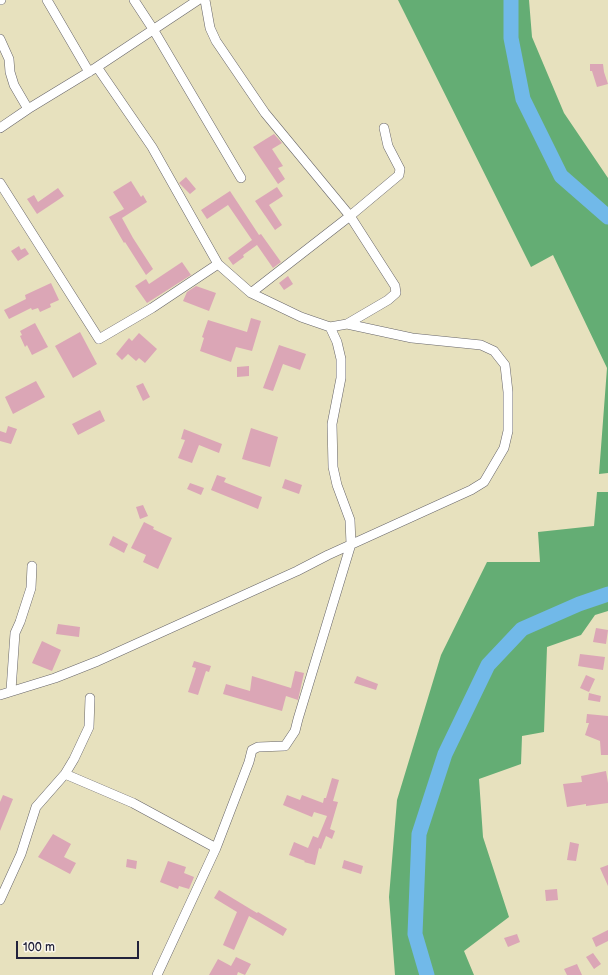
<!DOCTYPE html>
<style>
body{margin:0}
#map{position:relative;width:608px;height:975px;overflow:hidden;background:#e7e1be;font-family:"Balsamiq Sans",sans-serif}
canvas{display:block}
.scale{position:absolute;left:16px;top:941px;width:123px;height:18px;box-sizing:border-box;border:2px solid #22223b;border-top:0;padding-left:5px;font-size:12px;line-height:14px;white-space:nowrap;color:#22223b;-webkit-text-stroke:3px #fbf7ec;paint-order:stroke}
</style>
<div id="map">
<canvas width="608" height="975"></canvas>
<div class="scale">100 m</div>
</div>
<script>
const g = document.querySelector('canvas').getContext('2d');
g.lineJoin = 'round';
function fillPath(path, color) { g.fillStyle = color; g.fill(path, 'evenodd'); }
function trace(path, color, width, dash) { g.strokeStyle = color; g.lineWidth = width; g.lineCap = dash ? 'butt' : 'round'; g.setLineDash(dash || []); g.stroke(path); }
const forest = new Path2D(`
 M398,0H529L532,37L564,113L608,178V473L599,474L607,368L553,255L531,267Z
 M597,492H608V611L595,615L581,635L547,647L544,732L522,736L521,764L479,779L483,837L509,917L464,951L474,975H395L389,897L397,800L441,655L487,562H540L538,532L594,526Z`);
const river = new Path2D(`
 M511,0V38L523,99L561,176L608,217
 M427,975L415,934L419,834L445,754L488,665L522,629L579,604L608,594`);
const building = new Path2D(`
 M590,64H603L604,72L608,84L597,87L592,71H590Z
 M274,134L282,143L272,149L283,166L278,168L285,179L278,184L253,147Z
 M186,177L196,189L190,194L179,183Z
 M131,181L141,197L143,195L147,202L122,218L133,238L153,269L146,275L125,242L124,243L109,217L124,209L113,192Z
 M277,187L283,196L269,205L282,225L275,230L255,201Z
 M58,188L64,196L37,214L27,199L34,195L38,202Z
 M230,191L259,235L261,234L281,262L273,268L257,245L243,255L244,257L233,265L228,258L252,240L228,205L207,219L201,210Z
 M19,246L21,250L25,248L29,254L18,261L11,251Z
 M182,262L191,275L147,303L135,286L146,279L149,284Z
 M288,276L293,284L284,290L279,283Z
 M51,283L59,300L50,304L51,307L40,312L38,308L32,310L31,308L9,319L4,310L26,299L25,295Z
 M196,286L216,293L209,311L183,301L187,292Z
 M251,318L261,321L252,351L236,347L231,362L200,351L204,338L202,337L208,320L247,332Z
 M35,323L48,347L32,355L27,345L25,347L20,336L22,335L20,331Z
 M80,332L97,364L73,378L55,346Z
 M139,333L157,349L145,363L139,358L136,361L128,354L122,360L116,354L129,338L132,341Z
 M279,345L306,354L300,370L283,364L273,391L263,388Z
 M249,366V376L237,377V367Z
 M36,381L45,397L13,414L5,397Z
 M143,383L150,397L143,401L136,386Z
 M100,410L105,421L78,435L72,424Z
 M8,426L17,429L11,444L0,441V431L6,433Z
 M251,428L278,437L270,467L242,459Z
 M184,429L222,444L219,453L199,445L192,463L178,458L185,440L181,439Z
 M217,475L226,478L224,482L262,497L258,509L211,490Z
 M285,479L302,485L299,494L282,488Z
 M190,483L204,488L201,495L187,489Z
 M143,505L148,516L140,519L136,507Z
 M144,522L154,527L153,529L172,538L158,569L143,562L146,555L131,548Z
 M113,536L128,544L124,553L109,545Z
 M58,624L80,627L79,637L56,634Z
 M596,628L608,630L606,644L593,642Z
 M42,641L61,650L52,671L32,663Z
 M580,654L605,657L603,670L578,666Z
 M194,661L211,666L209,672L206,671L198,695L188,692L196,668L192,667Z
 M295,671L304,673L298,700L286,696L282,711L223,694L226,684L250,691L252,676L291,688Z
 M586,675L595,679L589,692L580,688Z
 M357,676L378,684L376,690L354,683Z
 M589,693L601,696L600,702L588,700Z
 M587,714L608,716V755H601L600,741L585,735L589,723H586Z
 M606,771L608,783V803L586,806V804L567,807L563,784L582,782L581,776Z
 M332,778L339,780L333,801L338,802L330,829L335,831L332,839L326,836L321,849L319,848L315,865L304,862L305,861L289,855L294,842L308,848L313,836L318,838L327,816L314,812L312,817L283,805L287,795L300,800L302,795L323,803L324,798H326Z
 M3,795L13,799L0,831V802Z
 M53,834L71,844L64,857L76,863L70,874L38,857Z
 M570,842L579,844L576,861L567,860Z
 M127,859L137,861L136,869L126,867Z
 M344,860L363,866L361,874L342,868Z
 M168,861L186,867L184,873L194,877L189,889L179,886L178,889L160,882Z
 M608,865V886L600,868Z
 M557,889L558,900L546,901L545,890Z
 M219,890L257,913L258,912L287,929L283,936L249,916L234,950L223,945L237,912L214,898Z
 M608,930V941L596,947L592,938Z
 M517,934L520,942L508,947L504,938Z
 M593,953L601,964L594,969L586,957Z
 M236,957L251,964L245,975L238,972L237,975H209L218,959L231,966Z
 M577,964L582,975H567L564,969Z`);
const street = new Path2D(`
 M0,0H1
 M47,0L89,72
 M134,0L153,29L241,178
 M205,0L210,28L216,41L265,113L350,216L395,286L396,293L388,300L347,324
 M0,39L9,59L10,72L14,85L28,109
 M97,67L198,0
 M0,128L28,109L97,67L152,147L218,264
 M0,183L99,339L152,308L218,264L251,293L301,317L330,327L337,342L341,359V378L332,424L333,467L337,485L350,520L351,544L298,719L295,731L285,746L258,747L252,750L249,762L216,848L157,975
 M251,293L350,216L399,175L400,169L388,146L384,128
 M11,690L15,633L20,622L31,588L32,566
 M0,695L55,678L98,661L297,571L328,555L471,490L484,482L504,448L508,431V392L505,365L494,351L481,345L412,338L347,324L330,327
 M65,774L133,803L216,848
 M0,900L21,854L36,807L65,774L74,759L89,727L90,698`);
fillPath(forest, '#64ad74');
trace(river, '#71b9e9', 15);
fillPath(building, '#dba6b6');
trace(street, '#676569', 10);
trace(street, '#fff', 9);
</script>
